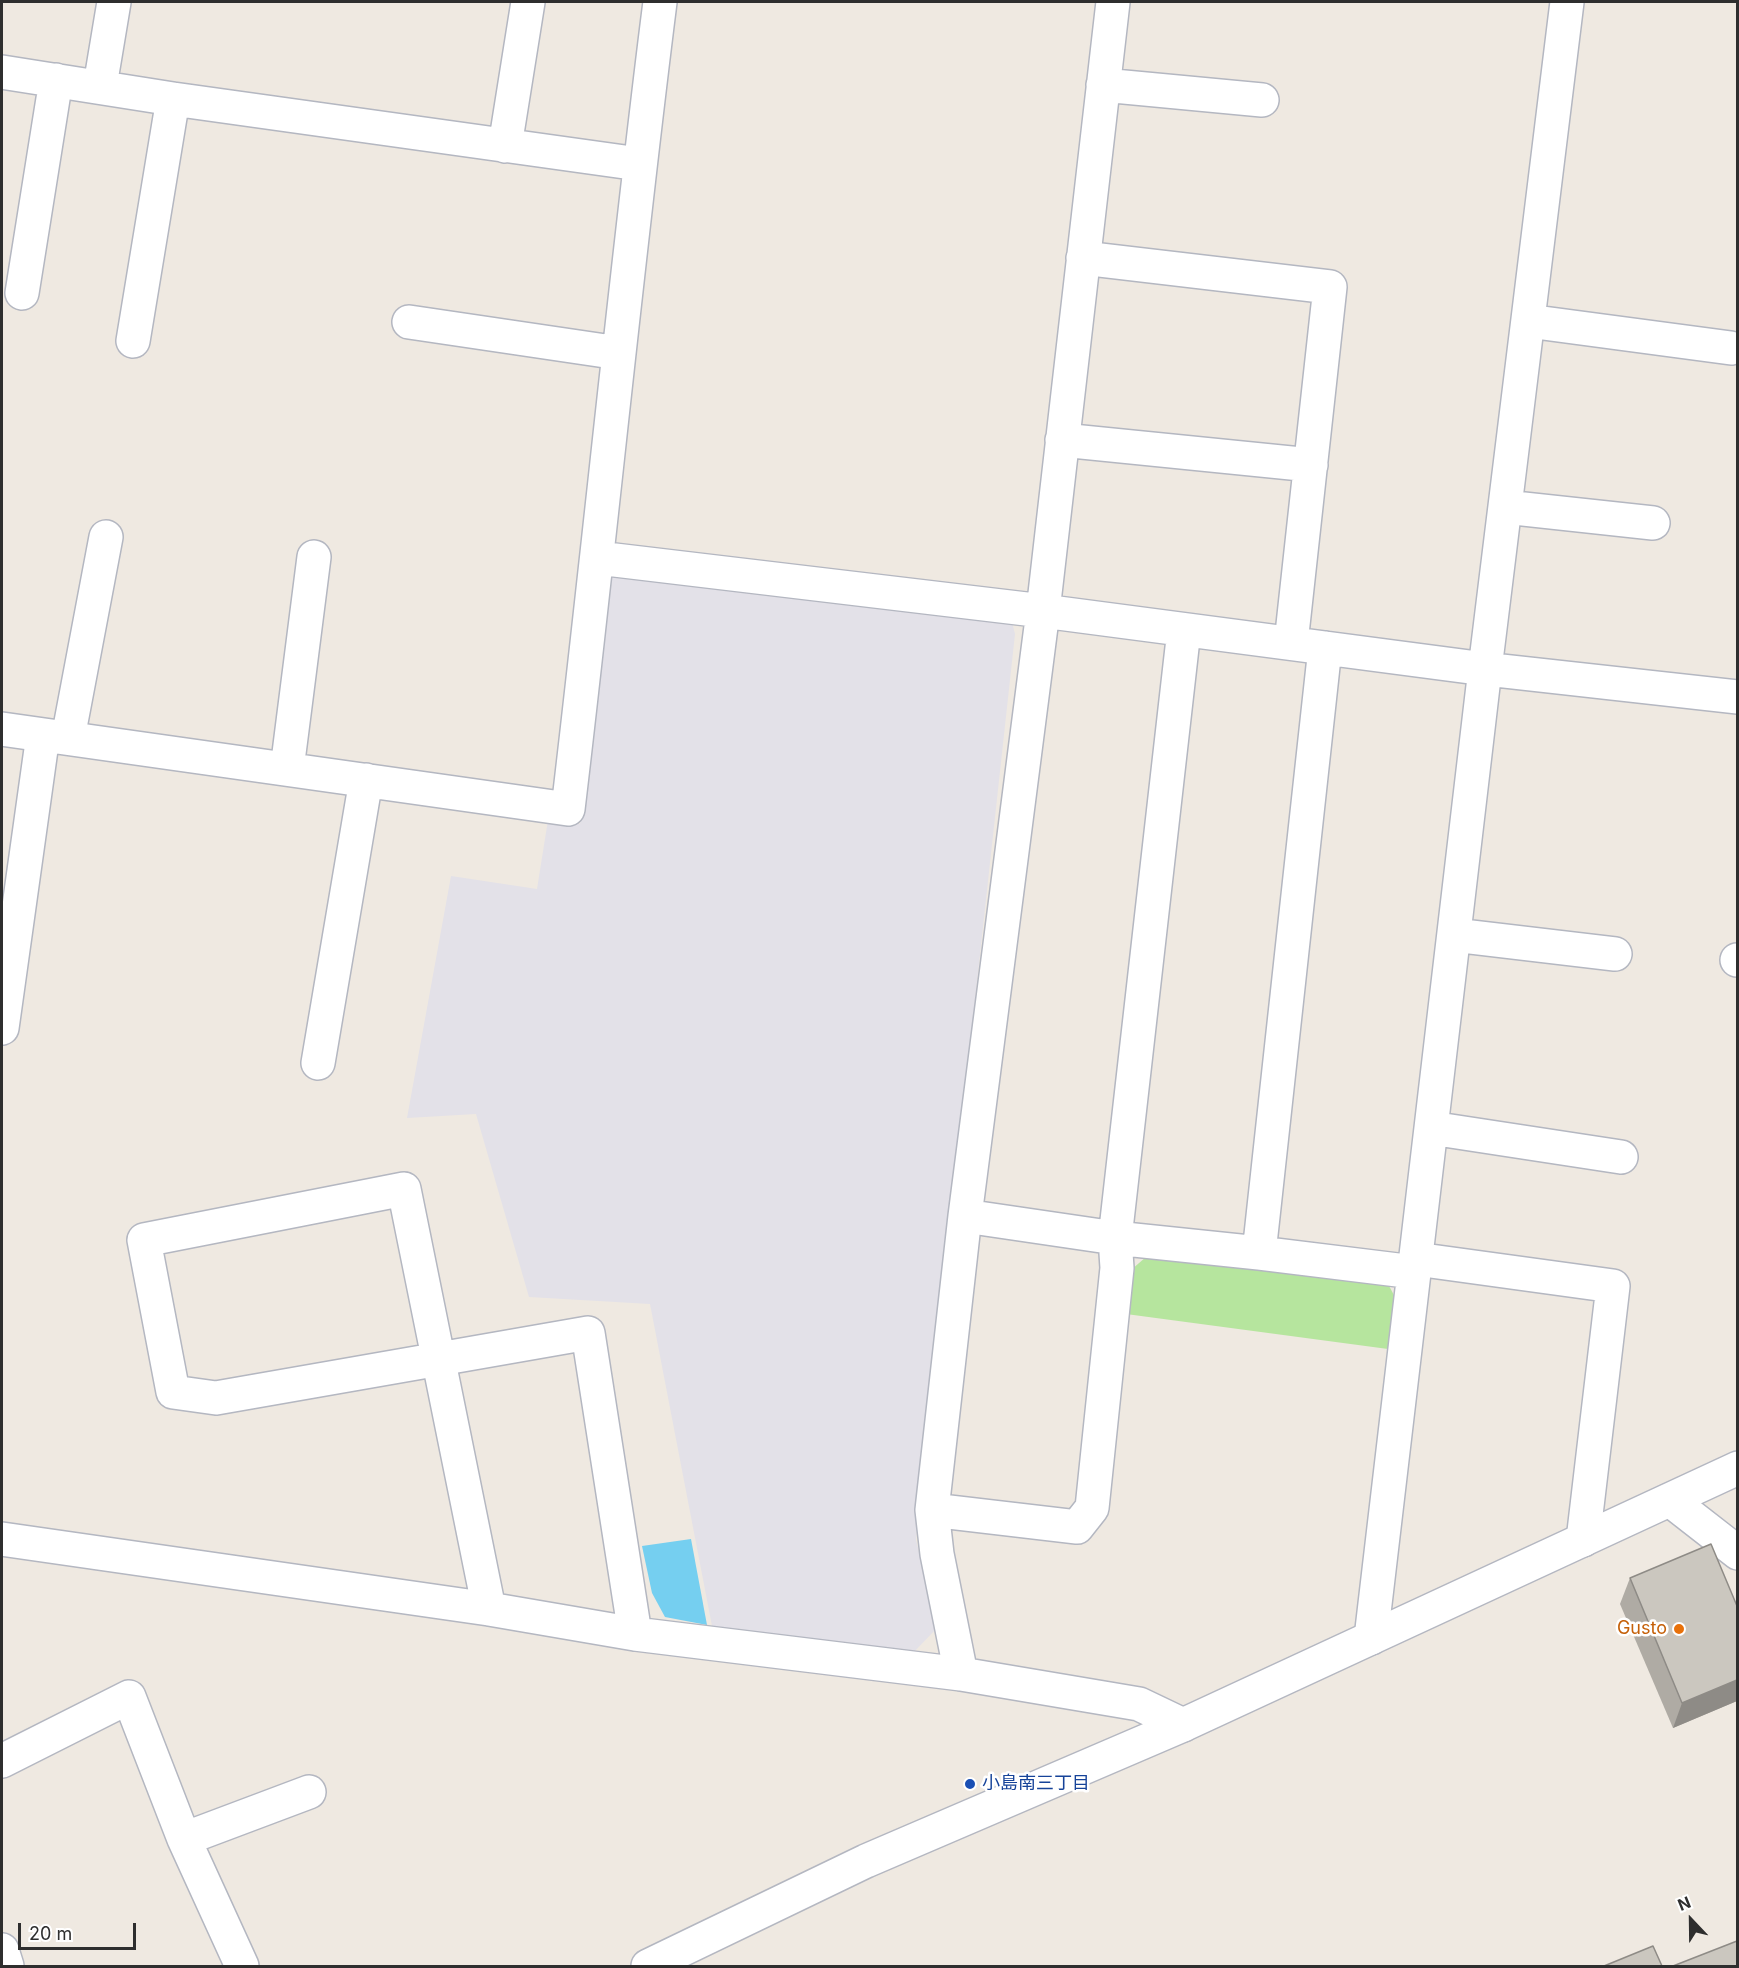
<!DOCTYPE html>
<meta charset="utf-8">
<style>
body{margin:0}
#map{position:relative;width:1739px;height:1968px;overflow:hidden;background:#efe9e1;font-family:Inter,sans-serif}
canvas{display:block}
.frame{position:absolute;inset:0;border:3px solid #2e2e2e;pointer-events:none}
.north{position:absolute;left:1661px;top:1890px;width:60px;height:60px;-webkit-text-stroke:4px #fff;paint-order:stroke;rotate:338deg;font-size:16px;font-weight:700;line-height:24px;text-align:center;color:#2e2e2e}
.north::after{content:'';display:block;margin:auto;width:21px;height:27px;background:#2e2e2e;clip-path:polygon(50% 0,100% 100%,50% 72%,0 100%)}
.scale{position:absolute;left:18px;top:1923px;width:118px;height:27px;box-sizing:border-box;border:3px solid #2e2e2e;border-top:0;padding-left:8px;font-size:18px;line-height:21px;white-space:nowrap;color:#2e2e2e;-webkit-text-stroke:4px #fff;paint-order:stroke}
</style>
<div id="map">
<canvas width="1739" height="1968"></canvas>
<div class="frame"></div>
<div class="north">N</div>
<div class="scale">20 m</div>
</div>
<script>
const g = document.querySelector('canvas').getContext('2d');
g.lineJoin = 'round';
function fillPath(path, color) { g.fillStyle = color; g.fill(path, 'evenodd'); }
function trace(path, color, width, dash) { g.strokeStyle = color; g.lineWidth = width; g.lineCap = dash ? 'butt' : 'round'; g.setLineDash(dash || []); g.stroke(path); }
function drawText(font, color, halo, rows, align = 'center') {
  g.font = font + ' Inter,"Noto Sans JP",sans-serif'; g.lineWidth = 5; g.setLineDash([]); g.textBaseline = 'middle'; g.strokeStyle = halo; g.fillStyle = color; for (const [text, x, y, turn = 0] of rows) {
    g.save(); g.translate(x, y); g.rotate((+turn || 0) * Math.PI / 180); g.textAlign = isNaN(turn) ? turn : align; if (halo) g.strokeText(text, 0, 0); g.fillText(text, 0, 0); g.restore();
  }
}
const industrial = new Path2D(`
 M609,573L1012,622L1015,634L916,1540L938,1627L911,1655L805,1641L712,1626L650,1304L529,1297L476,1114L407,1118L451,876L537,889L548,820L580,824Z`);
const green = new Path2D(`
 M1146,1257L1387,1282L1396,1299L1388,1349L1126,1314L1131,1270Z`);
const water = new Path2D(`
 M691,1539L707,1625L665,1617L652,1593L642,1546Z`);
const minor = new Path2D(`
 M2,72L173,99L639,164
 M1103,85L1262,100
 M100,86L114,2
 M505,146L528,2
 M1083,258L1330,287L1291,643
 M22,293L56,80
 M1528,321L1731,348
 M409,322L619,353
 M133,341L173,99
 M1062,440L1311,465
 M1505,507L1653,523
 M598,558L1043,611L1485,669L1738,697
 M2,729L568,809C600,540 626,270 660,2
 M68,738L106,537
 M287,769L314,557
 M1454,935L1615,954
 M1737,960H1738
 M2,1028L43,735
 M318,1063L366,780
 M1431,1128L1621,1157
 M965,1216L1115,1238L1259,1253L1414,1272
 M1259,1253L1325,648
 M1416,1259L1613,1286L1583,1540
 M1670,1500L1738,1553
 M932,1510L1077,1527L1092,1508L1117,1268L1115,1238L1184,630
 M2,1539L489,1609L635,1634L961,1674L1139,1704L1183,1725
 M489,1609L404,1189L144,1240L173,1392L216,1398L588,1333L635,1634
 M1371,1638L1485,669L1567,2
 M961,1674L937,1554L932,1510L965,1216L1043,611L1113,2
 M2,1761L129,1697L184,1839L309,1792
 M184,1839L242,1966
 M2,1950L7,1966`);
const tertiary = new Path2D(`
 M648,1966L866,1861L1183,1725L1738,1468`);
const wall = new Path2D(`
 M1630,1578L1737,1606V1701L1673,1728L1620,1604Z`);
const shadedWall = new Path2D(`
 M1737,1680V1701L1673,1728L1682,1703Z`);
const building = new Path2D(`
 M1711,1544L1737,1606V1680L1682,1703L1630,1578Z
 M1737,1941V1966H1673Z
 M1653,1946L1662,1966H1604Z`);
const markers = [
 [1679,1629,6,"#e8710a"],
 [970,1784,6,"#1a4fb4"]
];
const foodNames = [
 ["Gusto",1667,1629]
];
const transitNames = [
 ["小島南三丁目",982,1784]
];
fillPath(industrial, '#e3e1e8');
fillPath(green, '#b6e59e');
fillPath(water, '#75cff0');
trace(minor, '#b4b7c1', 36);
trace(tertiary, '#b4b7c1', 36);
trace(minor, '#fff', 33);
trace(tertiary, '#fff', 33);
fillPath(wall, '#afaba4');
fillPath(shadedWall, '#8e8b86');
fillPath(building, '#cbc7bf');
trace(building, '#8e8b86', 1.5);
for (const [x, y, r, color] of markers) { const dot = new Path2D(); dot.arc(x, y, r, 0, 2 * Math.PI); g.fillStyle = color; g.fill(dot); trace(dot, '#fff', 2); }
drawText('18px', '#c56008', '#fff', foodNames, 'right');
drawText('18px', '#164399', '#fff', transitNames, 'left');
</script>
